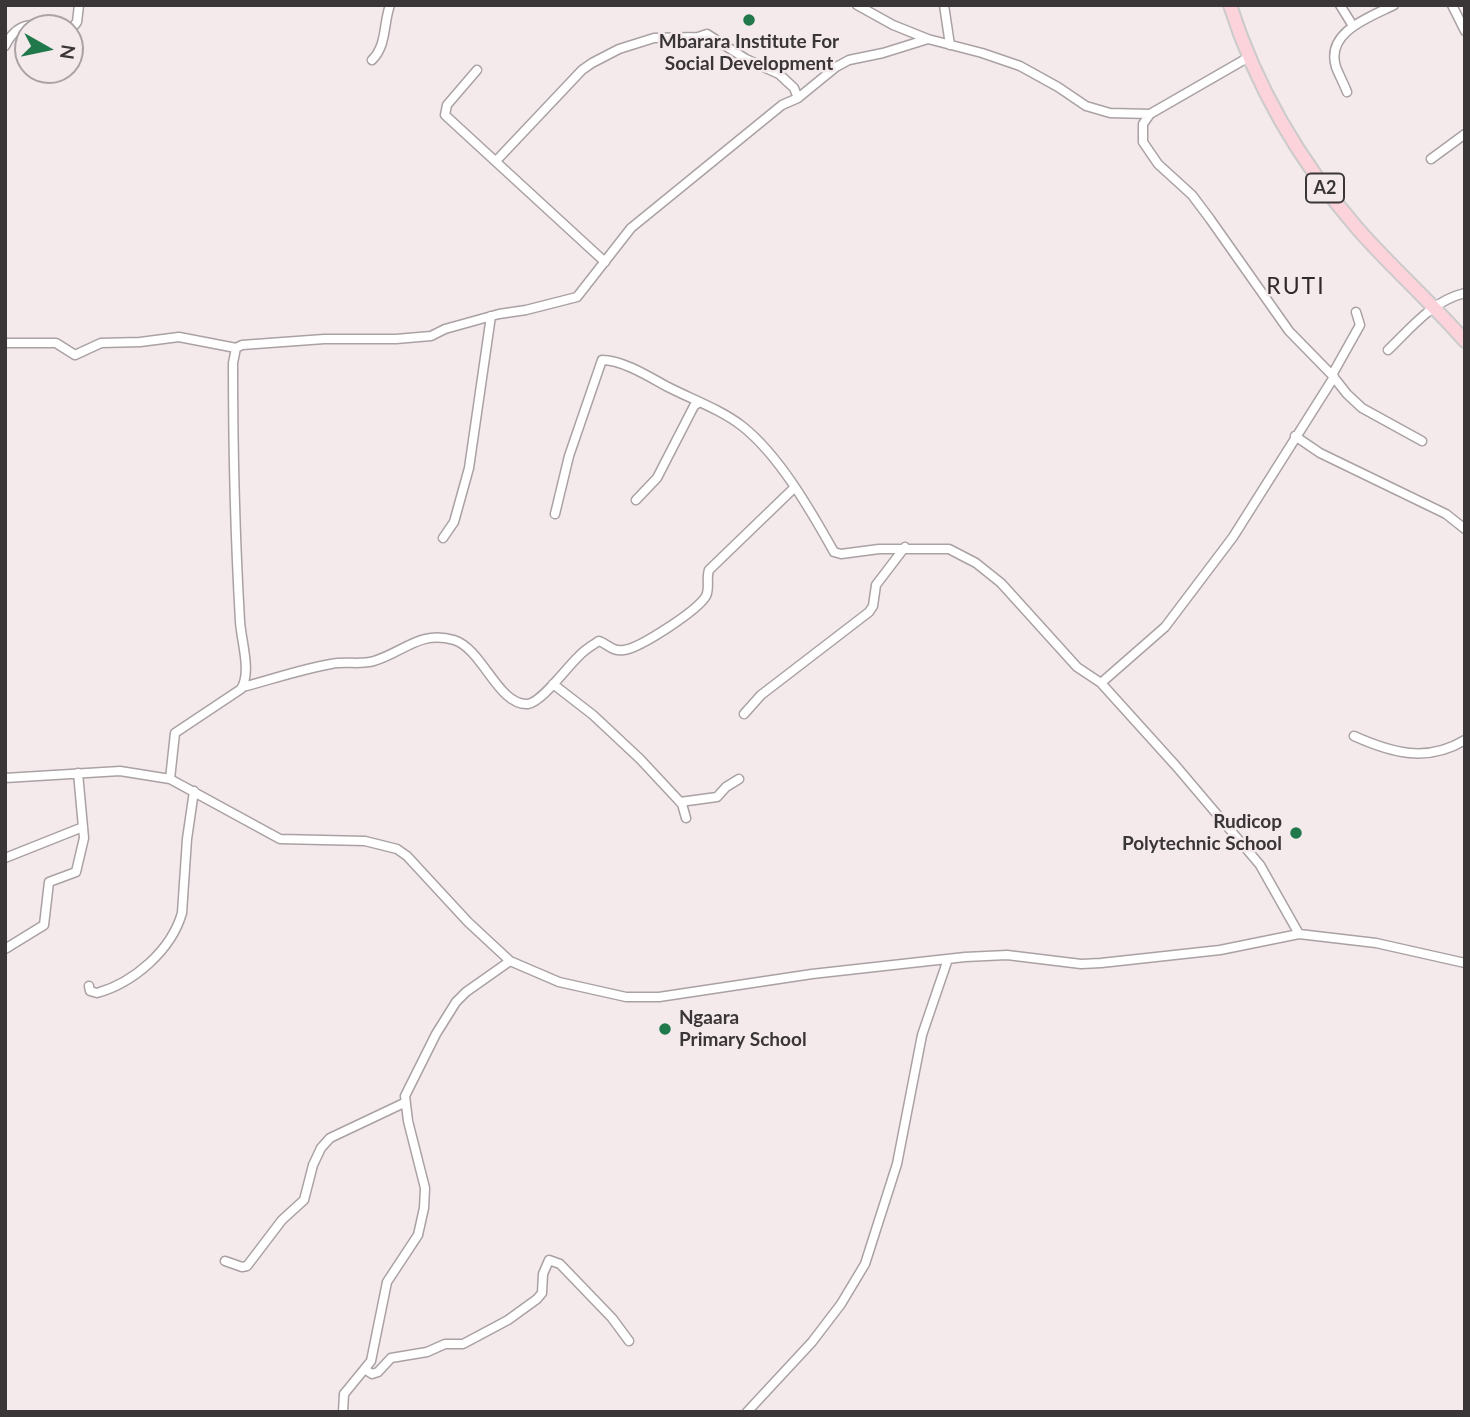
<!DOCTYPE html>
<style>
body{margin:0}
#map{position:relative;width:1470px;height:1417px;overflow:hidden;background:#f4eaec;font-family:Lato,sans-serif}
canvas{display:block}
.frame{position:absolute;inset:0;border:7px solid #3a3637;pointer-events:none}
.north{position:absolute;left:14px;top:14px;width:70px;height:70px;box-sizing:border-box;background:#f4eaec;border:2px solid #aaa2a4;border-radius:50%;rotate:99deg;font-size:19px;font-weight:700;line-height:28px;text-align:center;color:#3a3637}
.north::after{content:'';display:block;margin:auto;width:24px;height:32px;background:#20784b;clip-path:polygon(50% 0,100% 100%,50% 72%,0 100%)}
</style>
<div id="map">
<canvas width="1470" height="1417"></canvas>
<div class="frame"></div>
<div class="north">N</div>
</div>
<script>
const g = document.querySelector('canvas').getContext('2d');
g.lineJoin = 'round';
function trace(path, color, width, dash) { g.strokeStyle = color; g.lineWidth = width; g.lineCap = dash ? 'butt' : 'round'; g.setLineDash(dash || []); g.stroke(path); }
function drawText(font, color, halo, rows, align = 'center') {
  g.font = font + ' Lato,sans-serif'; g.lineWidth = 5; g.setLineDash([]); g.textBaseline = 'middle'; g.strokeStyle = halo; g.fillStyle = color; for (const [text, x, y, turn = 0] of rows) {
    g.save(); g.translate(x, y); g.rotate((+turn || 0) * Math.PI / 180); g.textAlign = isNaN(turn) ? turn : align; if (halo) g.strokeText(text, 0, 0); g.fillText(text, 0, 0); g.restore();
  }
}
const street = new Path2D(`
 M857,5L893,25L928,39L982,53L1020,66L1058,87L1086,106L1110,113L1150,114L1249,57
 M944,5L950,45
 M1340,5L1353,26
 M1452,5L1465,31
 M5,46C21,13 44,29 73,27L77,22L79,5
 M372,60C387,45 383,25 390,5
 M477,70L447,105L445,115L605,262
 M1347,92C1344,84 1339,75 1336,67C1325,32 1370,17 1394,5
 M1150,114L1143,124V142L1158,164L1192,195L1210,219L1289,331L1332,375L1347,394L1362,408L1422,441
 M1431,159L1465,134
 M496,161L582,70L592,63L619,49L654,38L698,37L707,34L746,59L779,74L794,88L798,98
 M5,343H56L75,355L101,343L140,342L179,337L236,348
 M1388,350C1412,327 1432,301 1465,293
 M1332,375L1360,325L1356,312
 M1295,436L1320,453L1446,514L1465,529
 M636,500L657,478L694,406L698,403
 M555,514L569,456L602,360C622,360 648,376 666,386C691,399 720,409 742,426C779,455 811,511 834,552L841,554L879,549H949L976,563L1001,583L1077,667L1101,683L1176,766L1260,865L1299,934
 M443,538L454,522L469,468L491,316
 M1101,683L1165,627L1233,537L1334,377
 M553,684L593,715L640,759L682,804L686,818
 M243,687C273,679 302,669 331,664C345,661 361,665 374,661C404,652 420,630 454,640C483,649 498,706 528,704C542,702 567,667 578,657C584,650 591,646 599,641C608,644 612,652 624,650C640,648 697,611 706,596C710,588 706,578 709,570L794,488
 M744,714L761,695L869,612L873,606L876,585L905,547
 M1354,736C1392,753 1427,763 1465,740
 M5,778L120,771L170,779L280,839L365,841L397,849L407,856L468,922L510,961L559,982L626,997H659L812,974L965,957L1007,955L1081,964L1101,963L1220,950L1299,934L1376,943L1465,963
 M170,779L175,733L241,689C252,672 241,641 240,621C235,535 233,449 233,363L236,348L242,345L324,339H396L431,336L445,329L499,314L526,310L577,297L631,228L782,105L798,98L836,67L849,60L883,53L928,39
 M680,802L717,797L726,787L739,779
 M5,858L83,827
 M5,949L44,925L49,882L76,872L84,838L78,773
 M89,986L90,991L97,993C133,983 171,951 182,913L187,839L194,791
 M225,1261L242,1267L247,1266L282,1220L304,1200L313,1165L321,1148L330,1138L404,1103
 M366,1370L372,1374L378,1372L391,1358L427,1352L445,1344H463L508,1320L537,1299L542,1293L543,1274L549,1260L560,1264L612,1318L629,1341
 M343,1412L344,1394L371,1361L387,1282L418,1235L424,1208L425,1188L408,1121L405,1096L436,1034L456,1002L466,992L510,961
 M747,1412L812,1342L841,1304L865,1264L897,1164L922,1035L948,959`);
const primary = new Path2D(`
 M1230,5C1256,87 1301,163 1357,228C1391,267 1431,302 1465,341`);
const markers = [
 [749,20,7,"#20784b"],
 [1296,833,7,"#20784b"],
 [665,1029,7,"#20784b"]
];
const shields = [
 [1325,188,38]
];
const shieldNames = [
 ["A2",1325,188]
];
const poiNames = [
 ["Mbarara Institute For",749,42],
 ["Social Development",749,64],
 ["Rudicop",1282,822,"right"],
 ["Polytechnic School",1282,844,"right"],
 ["Ngaara",679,1018,"left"],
 ["Primary School",679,1040,"left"]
];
const quarterNames = [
 ["RUTI",1296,287]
];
trace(street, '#aaa1a3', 11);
trace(primary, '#cccbcb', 16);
trace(street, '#fff', 8);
trace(primary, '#fcd3db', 12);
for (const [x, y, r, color] of markers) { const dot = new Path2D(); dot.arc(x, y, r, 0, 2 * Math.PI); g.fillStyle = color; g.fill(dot); trace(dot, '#f4eaec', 2.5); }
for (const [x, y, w] of shields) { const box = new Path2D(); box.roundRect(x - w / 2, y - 14.5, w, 29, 5); g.fillStyle = '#f4eaec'; g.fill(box); trace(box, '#3a3637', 2); }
drawText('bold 18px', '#3a3637', null, shieldNames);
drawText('bold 19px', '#3a3637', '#f4eaec', poiNames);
g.letterSpacing = '2px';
drawText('23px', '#30292a', '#f4eaec', quarterNames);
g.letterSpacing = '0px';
</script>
